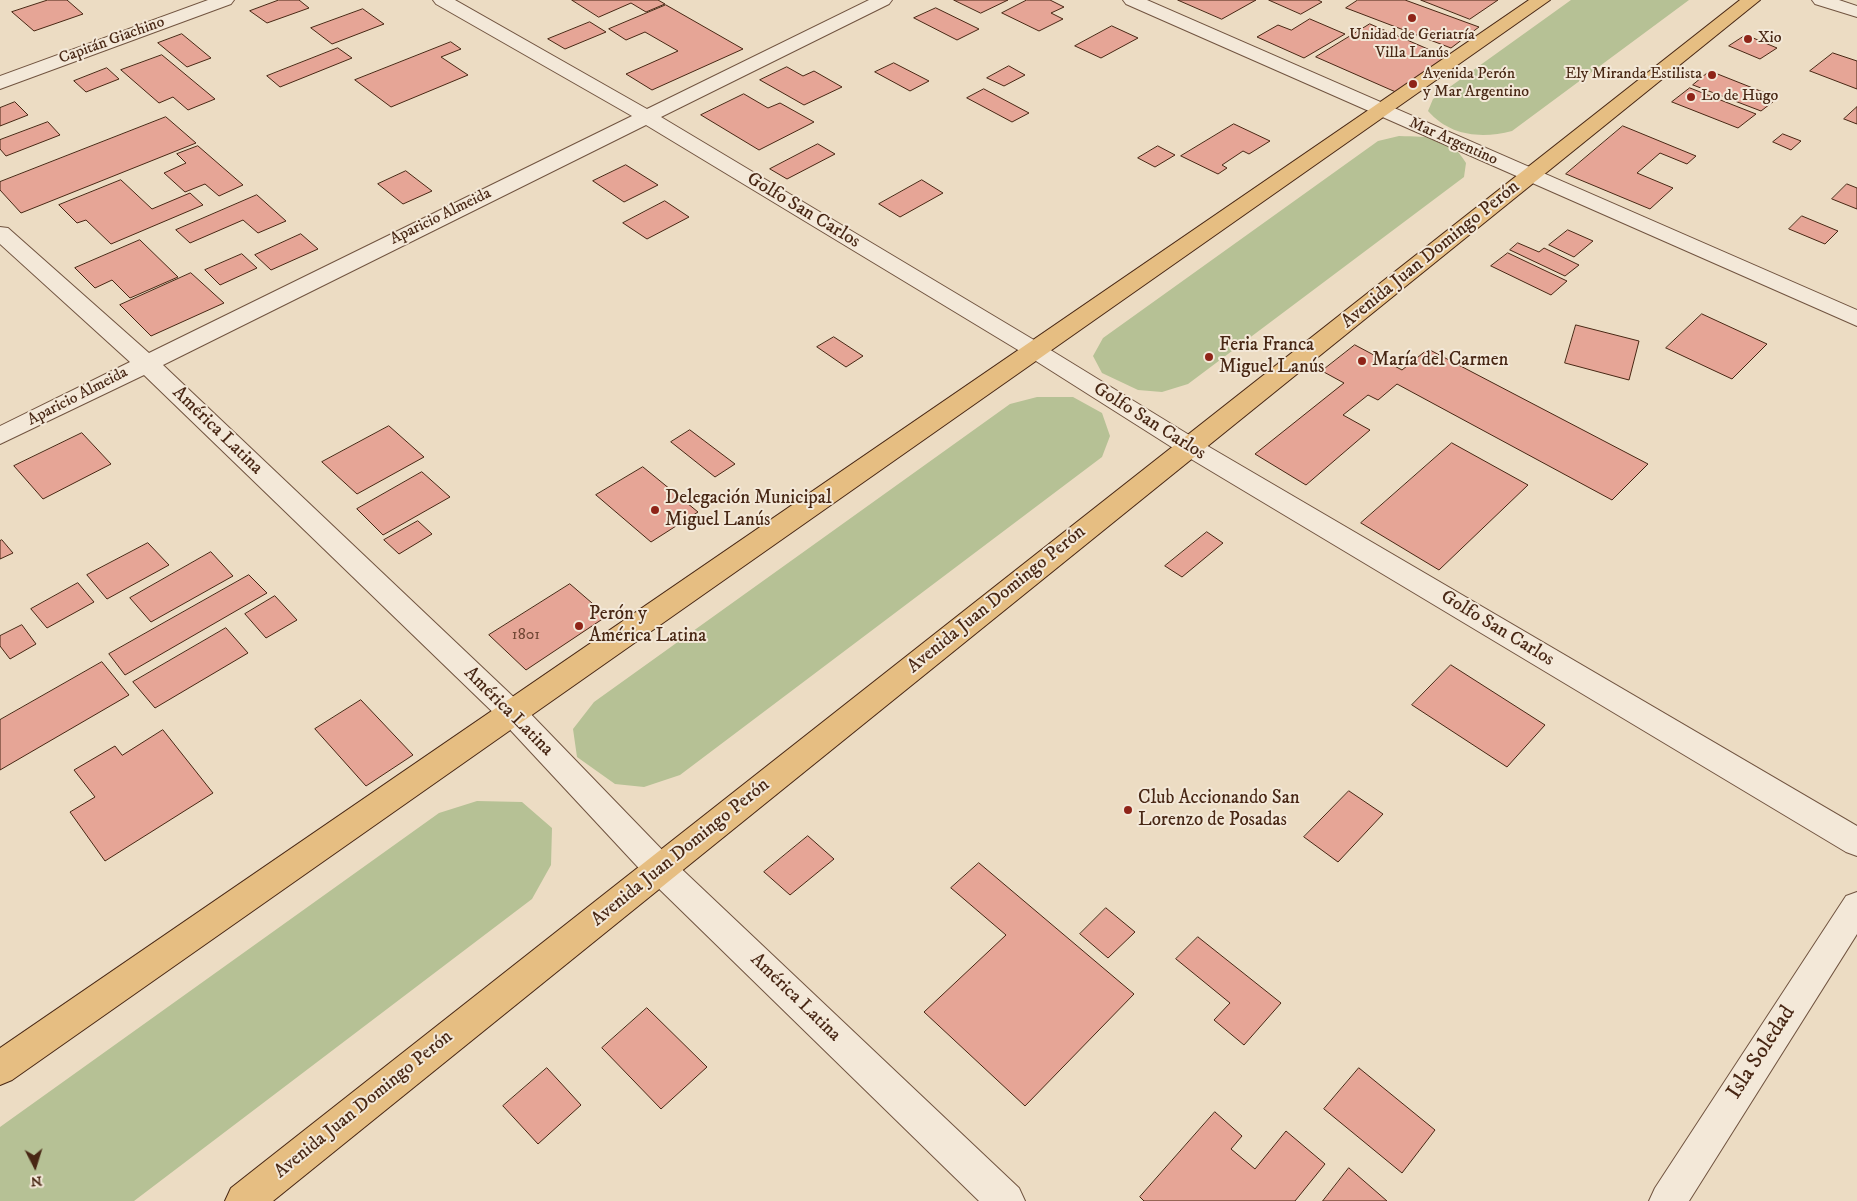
<!DOCTYPE html>
<meta charset="utf-8">
<style>
body{margin:0}
#map{position:relative;width:1857px;height:1201px;overflow:hidden;background:#ecdcc3;font-family:"IM FELL DW Pica",serif}
canvas{display:block}
.north{position:absolute;left:10px;top:1141px;width:50px;height:50px;-webkit-text-stroke:4px #f3e8d8;paint-order:stroke;rotate:175deg;font-size:14px;font-weight:700;line-height:20px;text-align:center;color:#482714}
.north::after{content:'';display:block;margin:auto;width:18px;height:22px;background:#482714;clip-path:polygon(50% 0,100% 100%,50% 72%,0 100%)}
</style>
<div id="map">
<canvas width="1857" height="1201"></canvas>
<div class="north">N</div>
</div>
<script>
const g = document.querySelector('canvas').getContext('2d');
g.lineJoin = 'round';
function fillPath(path, color) { g.fillStyle = color; g.fill(path, 'evenodd'); }
function trace(path, color, width, dash) { g.strokeStyle = color; g.lineWidth = width; g.lineCap = dash ? 'butt' : 'round'; g.setLineDash(dash || []); g.stroke(path); }
function drawText(font, color, halo, rows, align = 'center') {
  g.font = font + ' "IM FELL DW Pica",serif'; g.lineWidth = 4; g.setLineDash([]); g.textBaseline = 'middle'; g.strokeStyle = halo; g.fillStyle = color; for (const [text, x, y, turn = 0] of rows) {
    g.save(); g.translate(x, y); g.rotate((+turn || 0) * Math.PI / 180); g.textAlign = isNaN(turn) ? turn : align; if (halo) g.strokeText(text, 0, 0); g.fillText(text, 0, 0); g.restore();
  }
}
const green = new Path2D(`
 M1571,0H1689L1512,131C1481,139 1450,136 1428,111L1433,99Z
 M1399,136C1430,137 1449,135 1466,163L1464,177L1188,384L1162,392L1138,390L1102,373L1093,356L1103,338L1378,141Z
 M1037,397H1073L1102,413L1110,436L1102,457L680,775L644,787L615,784L577,757L573,729L594,702L1010,404Z
 M477,801L522,802L552,828L551,865L532,899L134,1201H0V1127L439,813Z`);
const building = new Path2D(`
 M48,0H67L83,14L34,31L12,12Z
 M279,0H299L309,8L267,23L250,11Z
 M572,0H658L665,4L646,12L631,3L599,17Z
 M954,0H1008L981,13Z
 M1027,0H1050L1064,7L1051,13L1063,19L1039,31L1002,13Z
 M1178,0H1256L1222,19Z
 M1269,0H1318L1322,2L1301,14Z
 M1358,0H1405L1479,27L1451,48L1346,8Z
 M1421,0H1498L1470,19Z
 M666,5L743,49L652,90L626,74L678,51L645,32L626,40L609,29Z
 M936,8L979,29L957,40L914,18Z
 M363,9L384,24L332,44L311,28Z
 M1310,19L1345,34L1304,58L1257,37L1278,25L1291,30Z
 M590,22L606,32L565,49L548,39Z
 M1370,24L1451,59L1398,93L1316,57Z
 M1112,26L1138,38L1101,58L1075,46Z
 M182,34L211,58L187,67L158,43Z
 M1746,35L1777,48L1760,59L1729,46Z
 M451,42L461,49L441,57L468,75L391,107L355,80Z
 M338,48L352,58L280,87L267,76Z
 M1833,53L1857,61V89L1810,71Z
 M162,55L215,99L188,110L173,97L159,103L121,70Z
 M894,63L929,81L910,91L875,72Z
 M1009,66L1025,75L1004,86L987,78Z
 M787,67L803,76L814,71L842,87L804,105L760,80Z
 M107,68L119,79L86,92L74,81Z
 M1710,71L1778,98L1761,111L1693,85Z
 M1690,88L1756,114L1738,128L1672,102Z
 M984,89L1029,113L1012,122L967,98Z
 M744,94L768,108L780,103L814,122L759,150L701,115Z
 M15,102L28,115L0,126V108Z
 M1857,107V124L1844,119Z
 M166,117L196,143L21,213L0,190V182Z
 M48,122L60,135L6,156L0,149V140Z
 M1234,124L1270,141L1249,154L1243,151L1222,165L1227,168L1218,174L1181,156Z
 M1623,126L1696,156L1687,164L1660,153L1637,173L1673,188L1650,209L1566,174Z
 M1783,134L1801,141L1791,150L1773,142Z
 M818,144L835,154L787,179L770,169Z
 M198,146L243,185L219,196L205,184L185,192L164,173L186,163L177,154Z
 M1158,146L1175,155L1155,167L1138,158Z
 M626,165L658,185L624,202L593,181Z
 M406,171L432,191L403,204L378,184Z
 M121,180L152,209L190,193L203,205L111,244L86,220L77,223L59,205Z
 M922,180L943,193L900,217L879,204Z
 M1847,184L1857,188V209L1832,199Z
 M257,195L286,221L258,233L243,220L190,243L176,230Z
 M665,201L689,217L647,239L623,223Z
 M1802,216L1838,231L1825,244L1789,229Z
 M1568,230L1593,241L1574,257L1549,245Z
 M301,234L318,249L271,270L255,255Z
 M140,240L178,277L130,298L112,280L95,288L75,268Z
 M1518,243L1539,252L1544,248L1579,265L1565,276L1510,250Z
 M1508,253L1567,281L1551,295L1491,266Z
 M242,254L257,268L220,285L205,270Z
 M191,273L224,303L151,336L120,305Z
 M1702,314L1767,344L1732,379L1666,348Z
 M1576,325L1639,341L1629,380L1565,363Z
 M834,337L863,356L846,367L817,347Z
 M1355,345L1402,370L1428,349L1648,464L1612,500L1397,384L1378,400L1368,395L1343,415L1370,430L1306,485L1255,454L1344,383L1322,371Z
 M389,426L424,457L357,494L322,462Z
 M690,430L735,464L715,477L671,442Z
 M82,433L111,464L43,499L14,466Z
 M1452,443L1528,485L1439,570L1361,523Z
 M643,467L698,512L651,542L596,495Z
 M422,472L450,497L383,535L357,509Z
 M418,521L432,534L399,554L384,540Z
 M1207,532L1223,543L1182,577L1165,566Z
 M2,540L13,553L0,559V541Z
 M148,543L169,565L107,599L87,575Z
 M211,552L233,576L151,622L130,598Z
 M249,575L267,593L125,675L109,654Z
 M78,583L94,602L47,628L31,609Z
 M570,584L607,616L526,670L489,635Z
 M275,596L297,620L266,638L245,614Z
 M22,625L36,644L10,659L0,646V636Z
 M226,628L248,653L155,708L133,682Z
 M102,662L129,695L0,770V720Z
 M1451,665L1545,725L1507,767L1412,705Z
 M361,700L413,755L366,786L315,729Z
 M163,730L213,793L105,861L70,812L95,797L74,770L115,746L122,755Z
 M1349,791L1383,814L1338,862L1304,837Z
 M808,836L834,859L790,895L764,872Z
 M979,863L1134,994L1025,1106L924,1012L1006,935L951,888Z
 M1106,908L1135,932L1108,958L1080,934Z
 M1198,937L1281,1003L1244,1045L1214,1020L1230,1003L1176,959Z
 M647,1008L707,1067L661,1109L602,1048Z
 M547,1068L581,1105L538,1144L503,1106Z
 M1359,1068L1435,1130L1402,1173L1324,1109Z
 M1215,1112L1242,1136L1231,1149L1255,1169L1286,1131L1325,1164L1295,1201H1144L1140,1197Z
 M1349,1168L1387,1201H1323Z`);
const minor = new Path2D(`
 M208,0H234L231,4L0,89V76Z
 M433,0H455L647,109L869,0H892L889,4L661,117L1044,346L1199,441L1857,826V856L1846,852L1181,453L1028,356L646,125L163,365L522,705L671,859L1019,1188L1025,1201H979L649,879L502,721L144,375L0,444V426L130,362L0,244V227L8,228L149,353L632,116L436,4Z
 M1123,0H1147L1857,310V326L1126,4Z
 M1812,0H1839L1857,6V17L1815,4Z
 M1857,892V934L1689,1201H1649L1655,1188L1846,896Z`);
const major = new Path2D(`
 M1529,0H1550L12,1080L0,1085V1048Z
 M1740,0H1760L273,1201H225L231,1188Z`);
const markers = [
 [1412,18,5,"#8f2418"],
 [1748,39,5,"#8f2418"],
 [1712,75,5,"#8f2418"],
 [1413,84,5,"#8f2418"],
 [1691,97,5,"#8f2418"],
 [1209,357,5,"#8f2418"],
 [1362,361,5,"#8f2418"],
 [655,510,5,"#8f2418"],
 [579,626,5,"#8f2418"],
 [1128,810,5,"#8f2418"]
];
const farPoinames = [
 ["Unidad de Geriatría",1412,36,"center"],
 ["Villa Lanús",1412,54,"center"],
 ["Xio",1758,39],
 ["Avenida Perón",1423,75],
 ["y Mar Argentino",1423,93],
 ["Ely Miranda Estilista",1702,75,"right"],
 ["Lo de Hugo",1701,97]
];
const farStreetnames = [
 ["Capitán Giachino",112,41,-20],
 ["Mar Argentino",1453,142,24],
 ["Aparicio Almeida",441,217,-26],
 ["Aparicio Almeida",78,397,-27]
];
const numberNames = [
 ["1801",526,636]
];
const streetNames = [
 ["Golfo San Carlos",803,211,31],
 ["Avenida Juan Domingo Perón",1431,255,-39],
 ["Golfo San Carlos",1149,422,32],
 ["América Latina",217,431,44],
 ["Avenida Juan Domingo Perón",997,600,-39],
 ["Golfo San Carlos",1497,629,31],
 ["América Latina",508,712,45],
 ["Avenida Juan Domingo Perón",681,853,-39],
 ["América Latina",795,998,44],
 ["Avenida Juan Domingo Perón",364,1105,-39]
];
const poiNames = [
 ["Feria Franca",1219,346],
 ["Miguel Lanús",1219,368],
 ["María del Carmen",1372,361],
 ["Delegación Municipal",665,499],
 ["Miguel Lanús",665,521],
 ["Perón y",589,615],
 ["América Latina",589,637],
 ["Club Accionando San",1138,799],
 ["Lorenzo de Posadas",1138,821]
];
const nearStreetnames = [
 ["Isla Soledad",1762,1053,-57]
];
fillPath(green, '#b6c195');
fillPath(building, '#e6a596');
trace(building, '#482714', 1);
trace(minor, '#715440', 2);
trace(major, '#482714', 2);
fillPath(minor, '#f3e8d8');
fillPath(major, '#e6be82');
for (const [x, y, r, color] of markers) { const dot = new Path2D(); dot.arc(x, y, r, 0, 2 * Math.PI); g.fillStyle = color; g.fill(dot); trace(dot, '#f3e8d8', 2); }
drawText('16px', '#482714', '#f3e8d8', farPoinames, 'left');
drawText('16px', '#482714', '#f3e8d8', farStreetnames);
drawText('16px', '#704634', null, numberNames);
drawText('19px', '#482714', '#f3e8d8', streetNames);
drawText('19px', '#482714', '#f3e8d8', poiNames, 'left');
drawText('22px', '#482714', '#f3e8d8', nearStreetnames);
</script>
